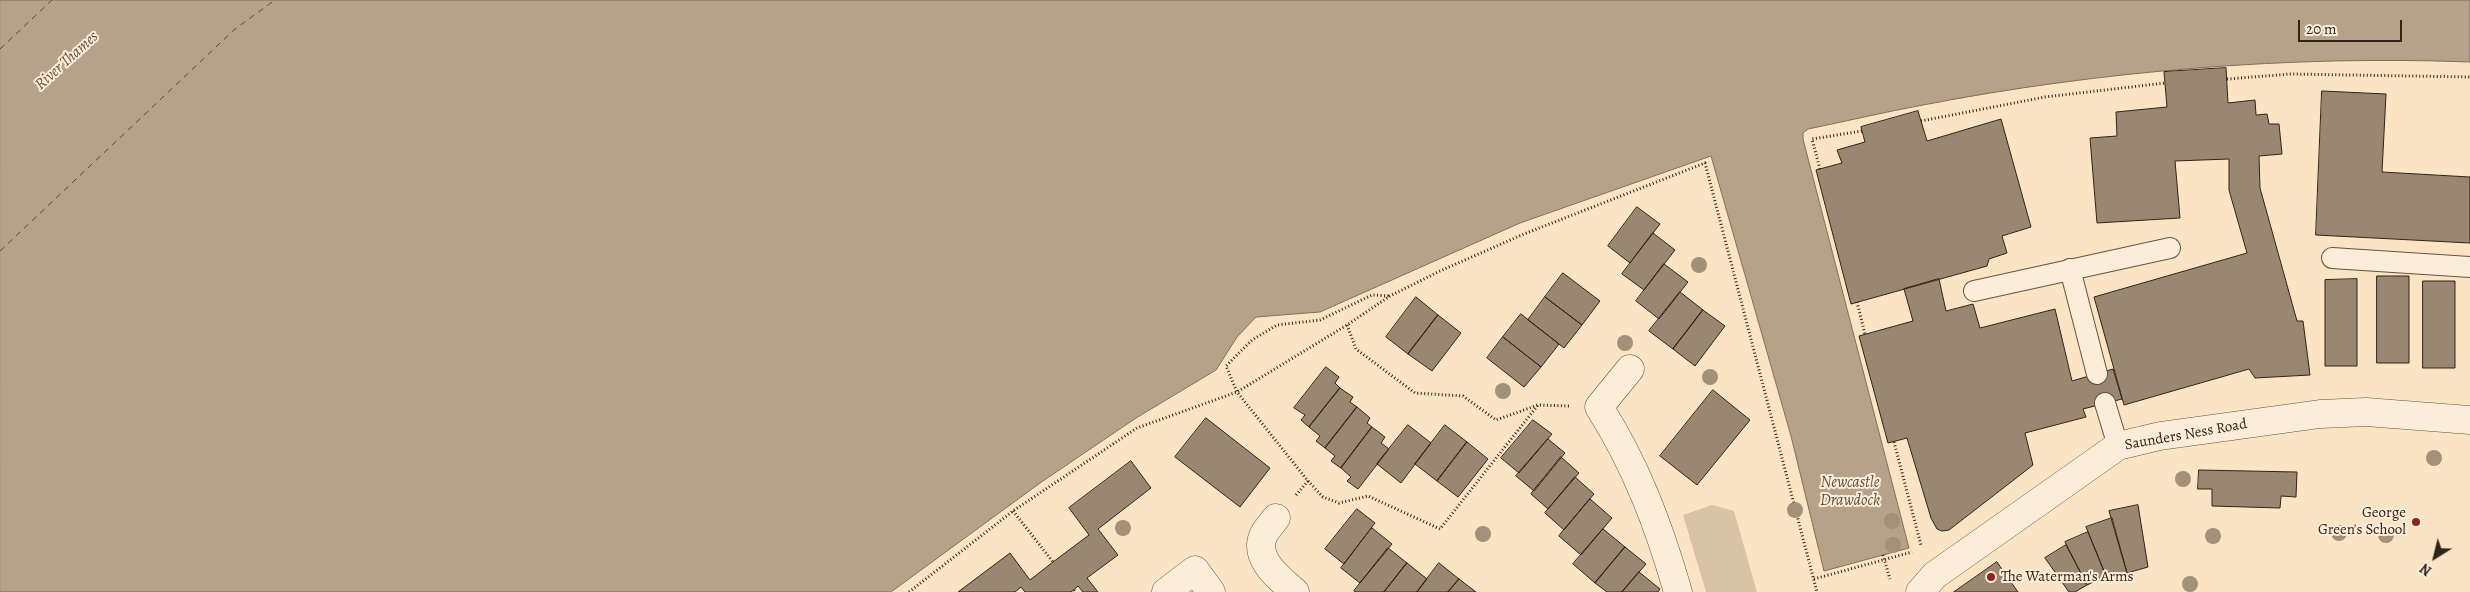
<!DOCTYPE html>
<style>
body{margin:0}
#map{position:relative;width:2470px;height:592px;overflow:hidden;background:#fae4c3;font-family:Alegreya,serif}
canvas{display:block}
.north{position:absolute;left:2410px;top:532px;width:50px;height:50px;-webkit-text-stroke:4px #fcedd8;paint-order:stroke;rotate:216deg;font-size:14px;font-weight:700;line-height:20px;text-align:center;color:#302319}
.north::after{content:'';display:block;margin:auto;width:18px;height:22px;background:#302319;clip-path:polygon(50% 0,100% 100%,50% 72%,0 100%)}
.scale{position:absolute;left:2298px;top:20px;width:104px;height:22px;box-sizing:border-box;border:2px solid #302319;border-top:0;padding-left:6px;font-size:15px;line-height:18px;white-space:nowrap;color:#302319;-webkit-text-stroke:4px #fcedd8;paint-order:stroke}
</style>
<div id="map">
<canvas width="2470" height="592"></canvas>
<div class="north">N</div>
<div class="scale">20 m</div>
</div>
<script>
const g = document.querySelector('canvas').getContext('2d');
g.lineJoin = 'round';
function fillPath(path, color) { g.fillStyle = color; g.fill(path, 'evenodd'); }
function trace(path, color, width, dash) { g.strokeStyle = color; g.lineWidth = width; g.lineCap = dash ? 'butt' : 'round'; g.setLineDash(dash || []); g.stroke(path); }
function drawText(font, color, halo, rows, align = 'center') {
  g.font = font + ' Alegreya,serif'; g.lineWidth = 4; g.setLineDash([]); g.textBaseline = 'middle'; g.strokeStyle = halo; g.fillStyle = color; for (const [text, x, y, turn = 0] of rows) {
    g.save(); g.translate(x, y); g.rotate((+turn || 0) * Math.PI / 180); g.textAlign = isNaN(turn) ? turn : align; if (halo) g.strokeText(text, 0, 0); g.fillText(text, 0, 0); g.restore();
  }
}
const green = new Path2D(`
 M1712,505L1734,511L1757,592H1706L1683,515Z`);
const water = new Path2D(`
 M0,0H2470V62C2291,55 2099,71 1923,105C1885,112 1847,121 1808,129L1803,133V139L1909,548L1824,571L1791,436L1711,156L1520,223L1320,312L1256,317L1237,337L1216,370L1136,418L1040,483L891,592H0Z`);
const ferry = new Path2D(`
 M0,49L52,0
 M0,251L235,29L275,0`);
const building = new Path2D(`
 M2226,68L2228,103L2255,100L2256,115L2267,114L2269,124H2279L2282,154L2259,156L2260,188L2297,321H2303L2310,375L2255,378L2249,369L2124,405L2094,297L2247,253L2229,190V159L2175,161L2180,218L2097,223L2090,138L2117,136L2116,112L2167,107L2164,72Z
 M2322,91L2386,94L2382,172L2470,177V243L2316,235Z
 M1918,111L1927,141L2001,119L2031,227L2002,236L2007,253L1989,259L1987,266L1851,304L1816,170L1842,163L1837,150L1865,142L1861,127Z
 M1637,207L1660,224L1630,263L1608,246Z
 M1653,233L1675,250L1644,290L1622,274Z
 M1664,264L1688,282L1659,319L1636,301Z
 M1563,273L1600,301L1582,325L1545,297Z
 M2377,276H2409V363H2377Z
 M1939,279L1946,311L1973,304L1980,328L2055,309L2072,381L2113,369L2122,399L2083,409L2086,417L2025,433L2033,465L1949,530L1942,531L1937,529L1931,518L1907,438L1888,443L1859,336L1913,321L1904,289Z
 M2357,279V366H2325V280Z
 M2423,281H2455V368H2423Z
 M1680,292L1703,310L1673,349L1649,331Z
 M1416,297L1438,315L1408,354L1386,337Z
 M1545,297L1582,325L1564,348L1528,320Z
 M1703,310L1725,326L1695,366L1673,349Z
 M1521,314L1559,344L1541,367L1503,337Z
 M1438,315L1461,333L1432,371L1408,354Z
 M1503,337L1541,367L1524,387L1487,358Z
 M1326,367L1339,377L1335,383L1340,388L1309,427L1301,420L1305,415L1294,408Z
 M1340,388L1353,397L1350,402L1357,407L1325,448L1316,441L1320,436L1309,427Z
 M1713,390L1750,420L1697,485L1660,456Z
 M1357,407L1370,418L1367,423L1372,427L1341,468L1331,461L1335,456L1325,448Z
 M1206,418L1270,468L1240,507L1175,457Z
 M1533,420L1552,434L1519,473L1501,458Z
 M1408,425L1431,443L1401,483L1377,464Z
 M1445,425L1467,442L1437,481L1415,464Z
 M1372,427L1385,437L1381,443L1389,449L1358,489L1347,481L1351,477L1341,468Z
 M1548,439L1565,453L1534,491L1516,476Z
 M1467,442L1488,459L1458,497L1437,481Z
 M1561,457L1579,473L1548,509L1531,494Z
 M1131,461L1151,488L1098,529L1118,555L1087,578L1098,592H1083L1078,586L1071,592H1025L1021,587L1015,592H958L1010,553L1030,580L1053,562L1089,535L1069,508Z
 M2199,470L2297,472L2296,497L2281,496L2280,508L2212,506V489H2198Z
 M1575,477L1594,494L1564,530L1545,513Z
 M1590,499L1612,518L1581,555L1559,536Z
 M2138,505L2148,567L2127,573L2109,511Z
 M1357,509L1375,523L1344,564L1325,549Z
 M2112,518L2127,573L2106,576L2086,527Z
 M1372,528L1392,544L1360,583L1341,568Z
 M1603,529L1625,547L1595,583L1573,564Z
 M2088,532L2106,576L2087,585L2065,542Z
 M2066,545L2087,585L2075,592H2069L2045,558Z
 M1625,547L1646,564L1622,592H1607L1595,583Z
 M1388,548L1407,563L1384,592H1356L1354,591Z
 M1997,562L2018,592H1954Z
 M1407,563L1427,579L1417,592H1384Z
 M1439,563L1459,579L1448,592H1417Z
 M1639,572L1660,589L1658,592H1622Z
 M1459,579L1476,592H1448Z`);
const path = new Path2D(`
 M2227,79L2291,74L2470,77
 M1921,121L2045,97L2165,83
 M1820,169L1812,139L1862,131
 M1857,302L1865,334
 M1347,325L1356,349L1415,393L1463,396L1496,420L1538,405
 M1894,442L1921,545
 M1308,481L1323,497L1339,503L1368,496L1440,529L1538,405L1569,406
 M1296,495L1308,481L1237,392L1226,366L1252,340L1277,325L1320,320L1372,295L1390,296
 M1013,511L1053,562
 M1883,555L1890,579
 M1814,579L1912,552
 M1074,590L1076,592
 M909,592L1013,511L1137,428L1237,392L1347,325L1390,296L1440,271L1524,234L1705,163L1817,592`);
const lane = new Path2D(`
 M2332,258L2470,267
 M2070,269L2097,374
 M1974,291L2170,248
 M2105,403L2118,446`);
const street = new Path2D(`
 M1630,369L1599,407C1636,465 1659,526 1678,592
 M1276,518C1272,523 1267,529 1264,534C1252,558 1280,579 1295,592
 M1166,592L1195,570L1211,592
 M1920,592L1935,575L2118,446L2160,436L2320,414L2366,412L2470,420`);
const trees = [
 [1699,265],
 [1625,343],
 [1710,377],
 [1503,391],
 [2434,458],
 [2183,479],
 [1795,510],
 [1892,521],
 [1123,528],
 [2339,533],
 [1483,534],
 [2386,535],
 [2213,536],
 [1893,545],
 [2190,584]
];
const markers = [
 [2416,522,5,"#8f2418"],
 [1991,577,5,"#8f2418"]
];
const streetNames = [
 ["Saunders Ness Road",2186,435,-10]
];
const poiNames = [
 ["George",2406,513],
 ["Green's School",2406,530],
 ["The Waterman's Arms",2001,577,"left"]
];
const waterNames = [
 ["River Thames",67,61,-42],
 ["Newcastle",1850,483],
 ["Drawdock",1850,501]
];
fillPath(green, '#d8c3a6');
fillPath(water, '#b5a289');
trace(water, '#806f5c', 1);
trace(ferry, '#5f4f40', 1, [6, 5]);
fillPath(building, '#998771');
trace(building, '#302319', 1);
trace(lane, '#625344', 22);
trace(street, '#625344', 29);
trace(path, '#302319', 3, [1, 2.5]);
trace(lane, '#fcedd8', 20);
trace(street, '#fcedd8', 28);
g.fillStyle = '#a29079';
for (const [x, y] of trees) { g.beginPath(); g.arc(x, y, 8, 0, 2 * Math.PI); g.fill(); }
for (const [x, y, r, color] of markers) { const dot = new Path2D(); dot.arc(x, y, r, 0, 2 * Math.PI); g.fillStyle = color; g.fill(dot); trace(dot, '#fcedd8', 2); }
drawText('15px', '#302319', '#fcedd8', streetNames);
drawText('15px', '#302319', '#fcedd8', poiNames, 'right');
drawText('italic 16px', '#5f4f40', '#fcedd8', waterNames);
</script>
